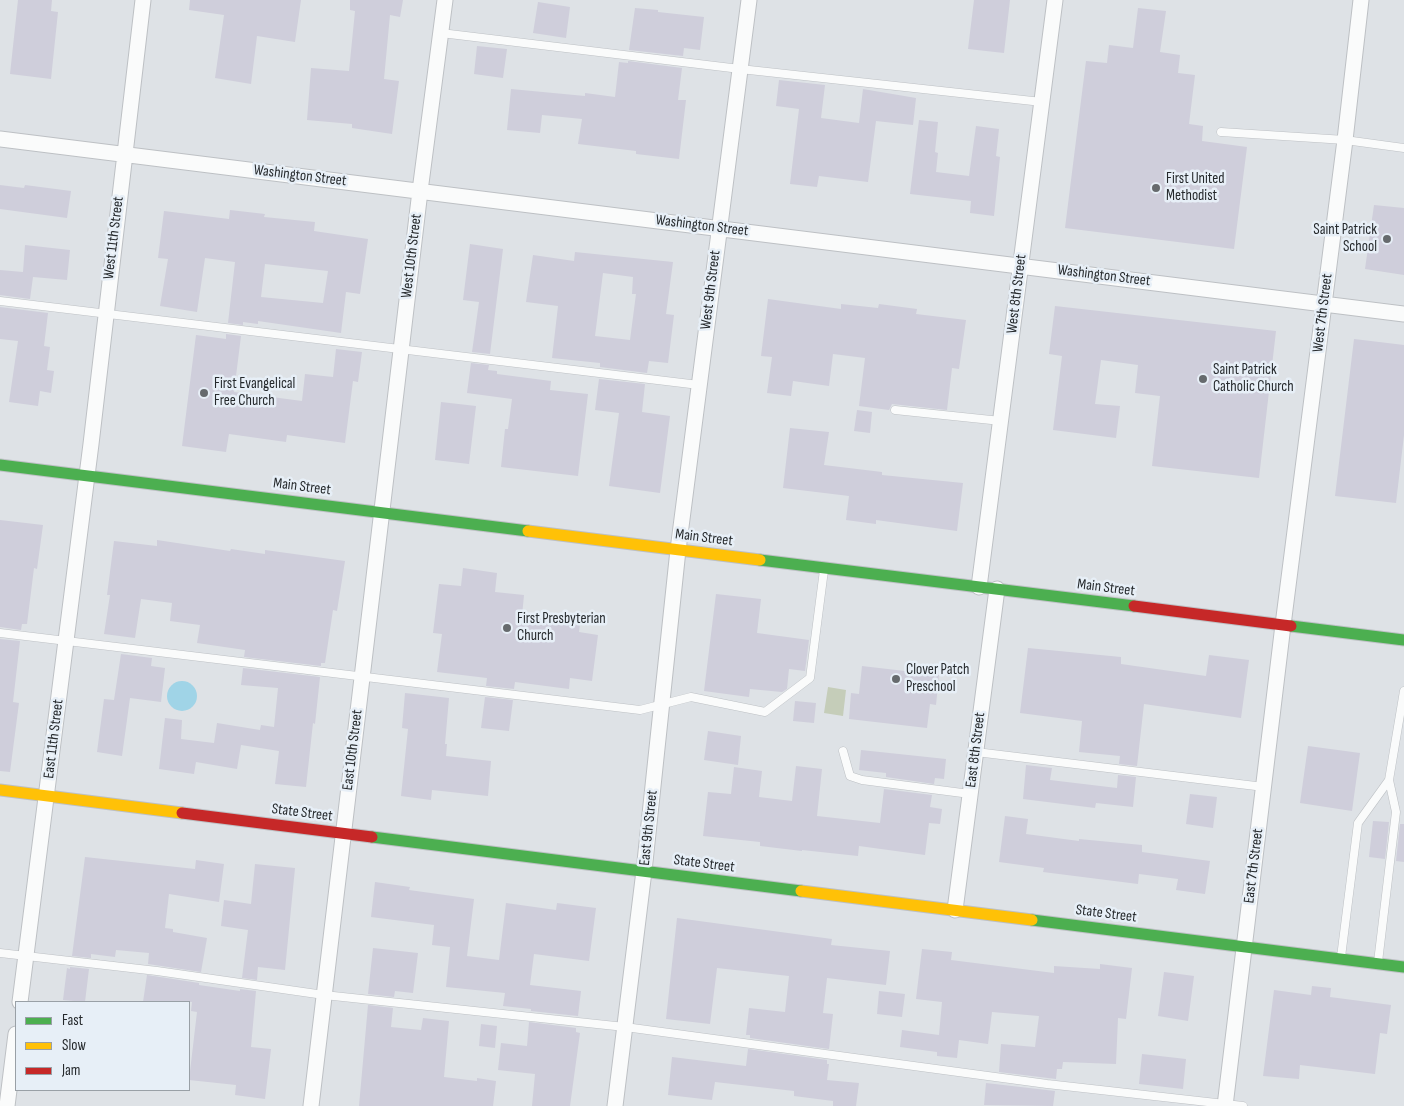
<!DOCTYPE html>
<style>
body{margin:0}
#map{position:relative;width:1404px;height:1106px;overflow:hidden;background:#dee2e6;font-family:"Sofia Sans Condensed",sans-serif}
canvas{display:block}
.legend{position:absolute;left:15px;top:1001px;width:175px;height:90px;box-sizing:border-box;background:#e7eff7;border:1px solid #99a0a6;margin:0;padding:6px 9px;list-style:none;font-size:15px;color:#25292c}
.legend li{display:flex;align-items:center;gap:10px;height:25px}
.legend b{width:25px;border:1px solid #99a0a6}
</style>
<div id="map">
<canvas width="1404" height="1106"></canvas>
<ul class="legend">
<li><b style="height:6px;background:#4caf50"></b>Fast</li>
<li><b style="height:6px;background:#ffc107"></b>Slow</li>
<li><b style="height:6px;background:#c62828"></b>Jam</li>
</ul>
</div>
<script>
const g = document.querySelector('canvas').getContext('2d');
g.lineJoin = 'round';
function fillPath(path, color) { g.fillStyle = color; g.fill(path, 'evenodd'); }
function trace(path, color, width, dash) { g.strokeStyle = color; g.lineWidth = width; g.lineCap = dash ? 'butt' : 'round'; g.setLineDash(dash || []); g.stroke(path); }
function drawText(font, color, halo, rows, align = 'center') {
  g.font = font + ' "Sofia Sans Condensed",sans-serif'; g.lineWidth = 5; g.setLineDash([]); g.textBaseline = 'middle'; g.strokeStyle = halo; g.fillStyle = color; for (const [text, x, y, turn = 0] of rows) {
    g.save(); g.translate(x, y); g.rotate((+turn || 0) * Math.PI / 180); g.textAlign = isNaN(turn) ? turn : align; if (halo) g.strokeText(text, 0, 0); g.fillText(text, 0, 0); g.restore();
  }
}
const green = new Path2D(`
 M828,687L846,690L843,716L824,713Z`);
const water = new Path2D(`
 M167 696a15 15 0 1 1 30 0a15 15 0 1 1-30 0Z`);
const building = new Path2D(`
 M18,0H52L51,11L58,12L51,79L10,74Z
 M190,0H301L295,42L257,36L251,84L215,78L224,15L189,10Z
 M350,0H403L400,17L390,15L384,79L399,81L392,134L352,128V124L307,120L311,68L349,71L355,11L350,10Z
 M974,0H1010L1004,53L968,49Z
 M538,2L570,7L566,38L533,33Z
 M635,8L658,10V12L704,17L700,50L684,48L683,56L629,50Z
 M1138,8L1166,11L1160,52L1180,55L1178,73L1195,75L1189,124L1203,126L1202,141L1247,147L1234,249L1065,228L1086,61L1107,63L1109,45L1133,48Z
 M477,46L507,49L503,78L474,74Z
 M628,61L682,68L678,100H686L679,159L636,154V151L578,144L582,119L542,115L540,133L507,130L511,89L585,96V93L615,97L619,62L628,63Z
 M779,80L825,85L821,118L859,123L863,89L916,98L913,125L876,121L868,182L819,176L817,187L790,184L799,109L776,106Z
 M919,120L938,122L935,152L938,153L936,172L969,176L976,126L999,129L996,156L1000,157L994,216L970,213L971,201L910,194Z
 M0,185L24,188L25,185L71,191L67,218L0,209Z
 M1374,205L1404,208V275L1365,269Z
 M230,210L265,214L264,217L315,222L314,231L368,239L360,294L346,292L341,333L258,321V324L243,322V325L228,323L235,262L205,258L197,312L160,306L168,259L158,258L164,211L229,219ZM265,264L328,271L323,303L261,297Z
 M470,244L503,249L490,354L472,352L479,302L463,300Z
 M25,245L70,250L67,280L33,277L30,299L0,295V270L23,272Z
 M575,252L673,262L666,314L674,315L668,363L649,361L647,373L600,367V363L552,358L558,306L526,302L533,255L574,261ZM603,273L633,277L632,294H636L630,340L595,336Z
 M768,299L841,309V304L878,308L879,304L917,309L916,314L966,320L959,369L952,368L947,410L892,404L889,410L859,406L865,358L833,354L829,386L793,381L791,396L767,393L772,357L761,356Z
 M1055,306L1276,331L1259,478L1152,466L1160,396L1135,393L1138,365L1101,360L1095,404L1120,406L1116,438L1053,430L1062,356L1049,354Z
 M0,307L48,313L44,346L50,347L47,370L54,371L51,393L40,391L38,406L9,402L18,341L0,339Z
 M226,334L241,336L234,392L302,401L305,374L333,377L336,349L362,352L358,382L353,381L345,443L287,435L286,442L229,434L226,452L182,446L196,335L226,339Z
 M1354,339L1404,345V435L1396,503L1335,496Z
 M471,363L489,365L488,370L497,371V374L551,381L550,390L588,394L578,476L501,467L505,429H508L512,399L467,393Z
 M599,379L645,384L642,412L670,416L660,493L609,486L619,413L595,410Z
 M441,402L476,406L469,464L435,460Z
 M857,410L872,412L870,433L854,431Z
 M790,428L829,432L824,465L882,472V475L963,483L957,531L876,520V524L846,520L849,496L783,488Z
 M0,520L43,525L37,569L34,568L27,624H22L21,630L0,627Z
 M157,540L230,551L231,549L265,554V550L345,561L337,611L333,610L325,663H321V666L244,657L245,650L197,643L200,625L170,621L172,603L141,599L135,638L104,634L110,595H107L114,541L157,546Z
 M463,568L497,573L495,592L524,595L522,616L580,624L579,632L598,635L592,681L570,678L569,689L515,682L514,689L486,686L487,678L437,672L442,634L433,633L439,584L461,586Z
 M716,594L761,599L757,633L809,640L805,671L789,669L787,689L782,692L750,689L749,697L704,691Z
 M0,639L20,641L13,702L19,703L10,772L0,771Z
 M1028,648L1121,657V664L1206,676L1209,655L1249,660L1241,718L1144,704L1137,766L1119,764L1120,756L1079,752L1082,721L1020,713Z
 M121,654L152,658L151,666L165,668L161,702L130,698L122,756L97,752L104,699L114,700Z
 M862,666L939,675L936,705L930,704L927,728L849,719L851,693L859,694Z
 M243,668L320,677L315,724L313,723L306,787L275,784L279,751L241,745L237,769L196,762L194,774L159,769L165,718L182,720L181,739L214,743L217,723L260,730L261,725L274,727L278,688L241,685Z
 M405,693L449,698L445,744H447L446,756L491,761L488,796L432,790L431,800L401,796L408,729L402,728Z
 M485,697L513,700L509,731L481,728Z
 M795,701L816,703L814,723L793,721Z
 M708,731L741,736L738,765L704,760Z
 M1308,746L1360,753L1352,811L1300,803Z
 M861,750L946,759L944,779L935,778L934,784L886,777V773L859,770Z
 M1026,765L1052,768L1050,780L1117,788L1118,775L1136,777L1133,807L1096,803L1095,808L1023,799Z
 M796,766L822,769L817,816L880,823L884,789L932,795L930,807L942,809L940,824L929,823L925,855L859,846L858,856L802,850V851L760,846V842L703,836L708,792L731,794L734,767L762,771L759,797L792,801Z
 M1190,794L1217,797L1213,828L1186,824Z
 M1005,816L1028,819L1026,834L1079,841V839L1142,845V852L1210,861L1205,894L1176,890L1178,879L1139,874L1138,884L1043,872L1044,868L999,862Z
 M1373,821L1389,822L1385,859L1369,857Z
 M1400,824H1404V862L1396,861Z
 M85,857L195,869L196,860L224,864L219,902L169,894L165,928L173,929V932L207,938L201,972L148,964L149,953L116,950L115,957L91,954V958L72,956Z
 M255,864L295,868L285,970L258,967L257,980L242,978L248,930L221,926L224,900L251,904Z
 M375,882L410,887L409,890L474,899L467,956L499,960L506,903L556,910L557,903L596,908L589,961L534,954L530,985L581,991L578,1016L531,1011V1009L503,1006L505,993L446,987L450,947L432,945L434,925L371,917Z
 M677,918L832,939L831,945L890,951L886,985L827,978L823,1013L833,1014L829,1049L750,1038V1035H746L749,1008L785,1012L789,976L717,968L710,1024L666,1019Z
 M373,948L418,953L413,993L395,991L394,997L368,994Z
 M922,949L952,952L951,960L1054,973V966L1100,969V964L1132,968L1126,1019L1118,1018L1116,1064L1063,1062L1062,1069H1057L1056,1079L999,1072L1001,1044L1035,1047L1039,1016L992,1012L988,1044L959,1040L957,1058L937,1056V1052L900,1047L902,1030L939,1035L942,1002L916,999Z
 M70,967L89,969L85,1002L63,1000L67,968L70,969Z
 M1164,972L1194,976L1188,1021L1158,1016Z
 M147,975L199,983V985L240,991V989L256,991L251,1047L271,1049L265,1099L235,1095L236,1085L189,1080L197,1012L191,1011L192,1002H143Z
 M1312,986L1331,988L1330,997L1391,1005L1387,1034L1380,1033L1375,1074L1300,1065L1299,1079L1263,1076L1274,990L1311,995Z
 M879,991L905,994L902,1017L877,1014Z
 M368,1005L393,1008L391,1027L421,1030L423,1018L449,1021L444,1077L477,1081V1078L496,1081L493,1106H359Z
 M529,1022L576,1028V1032L580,1033L570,1106H532L535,1074L498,1070L501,1043L527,1046Z
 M481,1024L497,1026L495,1048L479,1046Z
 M748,1049L827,1060V1064H829L827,1080L859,1083L856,1106H833V1101L794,1096V1091L715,1082L712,1100L668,1095L672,1057L746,1066Z
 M1142,1054L1186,1059L1183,1089L1139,1084Z
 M986,1083L1055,1091L1053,1106L984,1105Z`);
const lane = new Path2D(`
 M441,33L740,69L1042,102
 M1221,132L1345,140L1404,148
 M0,301L699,385
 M895,410L1001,421
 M0,633L640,710L691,697L765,712L810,678L824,570
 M843,751L850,776L862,780L970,794
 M976,752L1264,787
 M0,953L157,971L324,995L625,1027L1047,1084L1243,1106
 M1341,957L1358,823L1389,780L1404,691
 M1378,962L1396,812L1389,780`);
const street = new Path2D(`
 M0,139L1404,314
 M979,587L1055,0
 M955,910L997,589
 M20,1002L91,444L143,0
 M7,1106L16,1034
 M311,1106L420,191L445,0
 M615,1106L644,871L678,550L749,0
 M1225,1106L1283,625L1345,140L1361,0`);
const fast = new Path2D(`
 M0,465L528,531
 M760,560L1134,606
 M1291,626L1404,640
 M372,837L801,891
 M1032,920L1404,967`);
const slow = new Path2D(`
 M528,531L760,560
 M0,790L182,813
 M801,891L1032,920`);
const jam = new Path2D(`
 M1134,606L1291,626
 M182,813L372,837`);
const markers = [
 [1156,188,5,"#666a6d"],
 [1387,239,5,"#666a6d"],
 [1203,379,5,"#666a6d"],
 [204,393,5,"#666a6d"],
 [507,628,5,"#666a6d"],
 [896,679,5,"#666a6d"]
];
const streetNames = [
 ["Washington Street",300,176,7],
 ["Washington Street",702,226,7],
 ["West 11th Street",114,238,-83],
 ["West 10th Street",412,256,-83],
 ["Washington Street",1104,276,7],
 ["West 9th Street",711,290,-83],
 ["West 8th Street",1017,294,-83],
 ["West 7th Street",1323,313,-83],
 ["Main Street",302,487,7],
 ["Main Street",704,538,7],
 ["Main Street",1106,588,7],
 ["East 11th Street",54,739,-83],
 ["East 10th Street",353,750,-83],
 ["East 8th Street",976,750,-83],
 ["State Street",302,813,7],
 ["East 9th Street",649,828,-84],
 ["State Street",704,864,7],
 ["East 7th Street",1254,866,-83],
 ["State Street",1106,914,7]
];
const poiNames = [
 ["First United",1166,179],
 ["Methodist",1166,196],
 ["Saint Patrick",1377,230,"right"],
 ["School",1377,247,"right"],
 ["Saint Patrick",1213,370],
 ["Catholic Church",1213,387],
 ["First Evangelical",214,384],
 ["Free Church",214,401],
 ["First Presbyterian",517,619],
 ["Church",517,636],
 ["Clover Patch",906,670],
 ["Preschool",906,687]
];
fillPath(green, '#c5cdb9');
fillPath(water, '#a0d4e7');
fillPath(building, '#cfcedb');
trace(lane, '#bdc0c4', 9);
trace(street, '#bdc0c4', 17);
trace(fast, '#bdc0c4', 13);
trace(slow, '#bdc0c4', 13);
trace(jam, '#bdc0c4', 13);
trace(lane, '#fafbfb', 8);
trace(street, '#fafbfb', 15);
trace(fast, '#4caf50', 11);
trace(slow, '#ffc107', 11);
trace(jam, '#c62828', 11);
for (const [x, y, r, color] of markers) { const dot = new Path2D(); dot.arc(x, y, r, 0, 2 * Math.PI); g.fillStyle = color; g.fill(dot); trace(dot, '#e7eff7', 2); }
drawText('15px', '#25292c', '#e7eff7', streetNames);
drawText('15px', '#25292c', '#e7eff7', poiNames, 'left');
</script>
